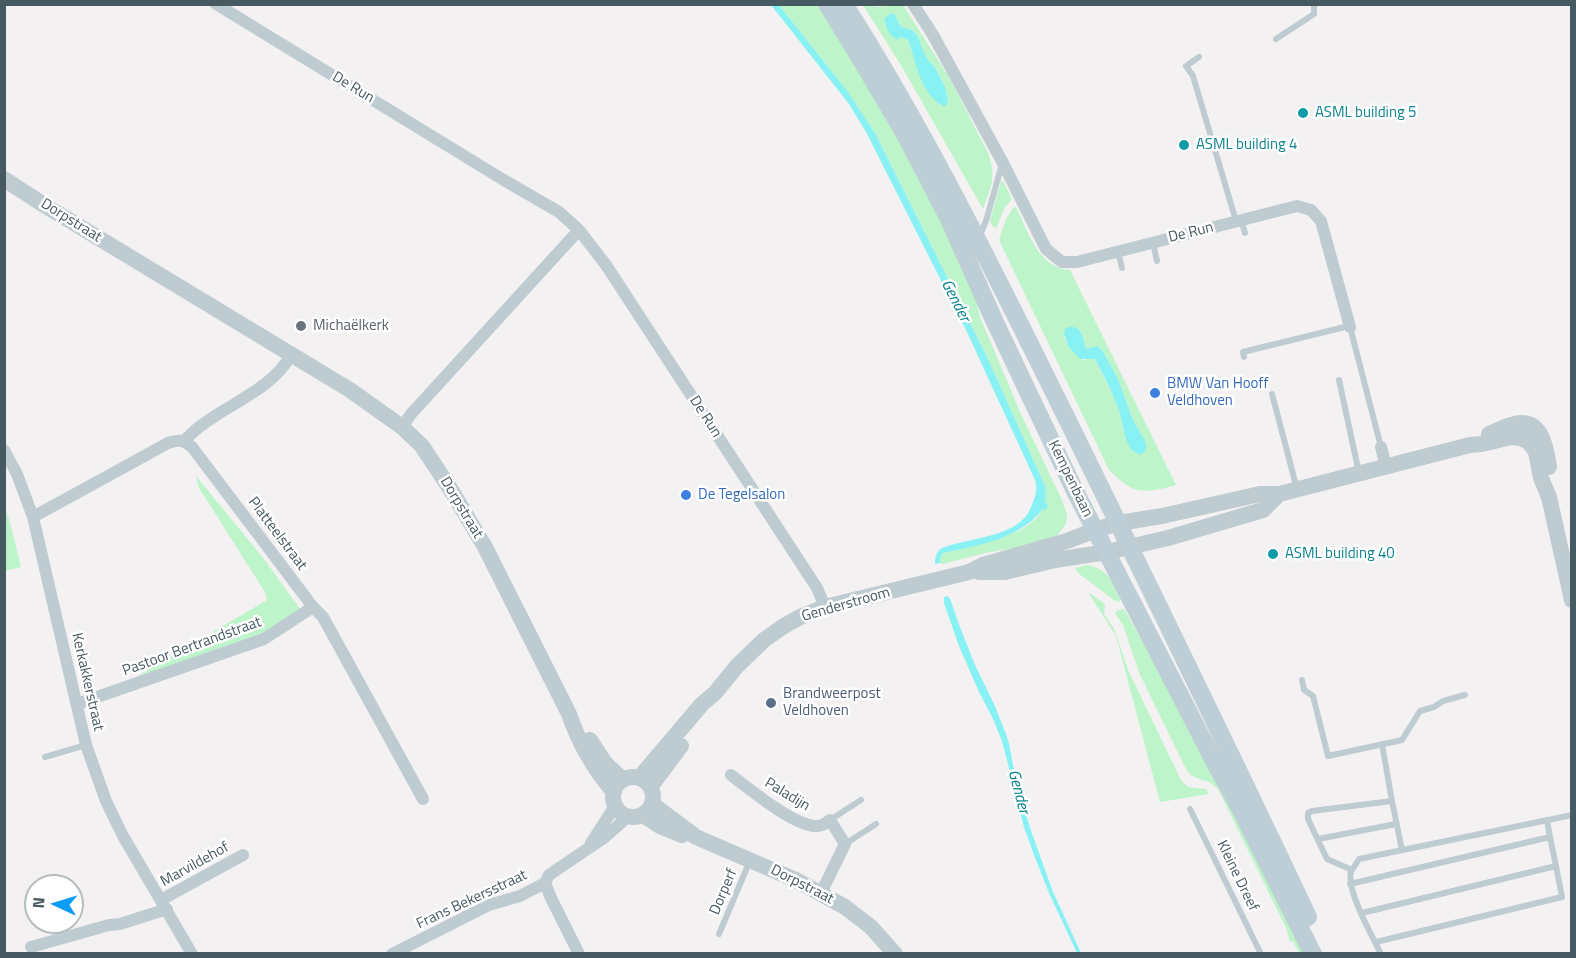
<!DOCTYPE html>
<meta charset="utf-8">
<style>
body{margin:0}
#map{position:relative;width:1576px;height:958px;overflow:hidden;background:#f4f1f2;font-family:"Titillium Web",sans-serif}
canvas{display:block}
.frame{position:absolute;inset:0;border:6px solid #475961;pointer-events:none}
.north{position:absolute;left:24px;top:874px;width:60px;height:60px;box-sizing:border-box;background:#fff;border:2px solid #b5bdc0;border-radius:50%;rotate:274deg;font-size:16px;font-weight:700;line-height:24px;text-align:center;color:#475961}
.north::after{content:'';display:block;margin:auto;width:21px;height:27px;background:#0a9bf5;clip-path:polygon(50% 0,100% 100%,50% 72%,0 100%)}
</style>
<div id="map">
<canvas width="1576" height="958"></canvas>
<div class="frame"></div>
<div class="north">N</div>
</div>
<script>
const g = document.querySelector('canvas').getContext('2d');
g.lineJoin = 'round';
function fillPath(path, color) { g.fillStyle = color; g.fill(path, 'evenodd'); }
function trace(path, color, width, dash) { g.strokeStyle = color; g.lineWidth = width; g.lineCap = dash ? 'butt' : 'round'; g.setLineDash(dash || []); g.stroke(path); }
function drawText(font, color, halo, rows, align = 'center') {
  g.font = font + ' "Titillium Web",sans-serif'; g.lineWidth = 5; g.setLineDash([]); g.textBaseline = 'middle'; g.strokeStyle = halo; g.fillStyle = color; for (const [text, x, y, turn = 0] of rows) {
    g.save(); g.translate(x, y); g.rotate((+turn || 0) * Math.PI / 180); g.textAlign = isNaN(turn) ? turn : align; if (halo) g.strokeText(text, 0, 0); g.fillText(text, 0, 0); g.restore();
  }
}
const green = new Path2D(`
 M779,5H817L831,24L928,191L974,292L980,317L1021,414L1062,500L1067,515L1066,524L1056,537L1041,544L985,553L943,564L940,563L941,555L943,553C972,546 1027,538 1043,509C1046,503 1045,494 1045,486L988,359L875,133L848,92Z
 M863,5H873L875,7L889,6L888,5H903L949,77L988,153C997,176 991,187 983,209L902,67ZM895,15L901,27L914,31L917,35L926,57L936,69L942,80L948,99L940,105L926,89L908,40L901,37L897,40L894,38L885,24V20Z
 M1001,181H1003L1012,199L1004,209L996,229L993,226L990,221Z
 M1016,207C1028,231 1038,268 1070,270L1176,485C1161,489 1142,495 1128,486C1121,482 1115,475 1109,470L999,240L1006,219L1013,208ZM1079,329L1082,333L1085,348L1087,349L1096,347H1100L1118,379L1133,420L1146,444L1141,455L1133,452L1123,430L1121,418L1116,402L1095,359L1093,358L1083,360L1068,346L1064,337Z
 M196,476L264,559L300,609L271,630L128,682L267,600L265,592L199,488Z
 M5,507L11,526L21,567L5,571Z
 M1087,565C1109,569 1112,582 1121,600L1118,602L1114,600L1078,573L1075,568Z
 M1088,592L1105,604L1104,614L1114,629L1129,672L1181,780L1188,787L1206,789L1209,794L1160,802L1116,636Z
 M1124,609L1155,663L1306,953H1299L1293,941L1290,942L1287,930L1218,789C1208,777 1195,783 1186,769L1140,675L1123,625L1115,613L1118,610Z`);
const water = new Path2D(`
 M771,5H779L848,92L875,133L988,359L1045,486L1046,497L1045,501L1048,506L1044,511L1043,509C1018,540 979,545 943,553L941,555L940,563L935,564C935,557 936,552 942,548C968,538 1021,537 1031,507C1035,497 1038,491 1035,480L967,332L866,132L849,104Z
 M892,13L895,15L901,27L912,30L917,35L926,57L936,69L945,87L948,101L946,106H943C919,92 917,63 908,40L901,37L897,40C890,36 884,26 885,18Z
 M1070,327C1083,326 1083,339 1086,349L1098,346L1102,350L1118,379L1133,420L1144,439L1146,444V450L1141,455C1136,453 1132,452 1130,447C1123,436 1123,423 1119,411C1113,393 1104,376 1095,359H1080L1068,346L1064,333L1066,328Z
 M948,596L951,601L958,622L975,665L994,704L1006,734L1009,744L1016,780L1030,828L1053,892L1081,953H1077L1049,893L1034,855L1024,827L1002,741L993,719L979,692L959,646L944,603V597Z`);
const service = new Path2D(`
 M1276,39L1314,14V4
 M1199,57L1186,66L1193,76L1236,221
 M1241,220L1245,233
 M979,237L986,221L1002,164
 M1153,243L1157,261
 M1118,252L1122,268
 M1350,327L1381,447
 M1244,357L1243,352L1349,326
 M1339,380L1359,473
 M1272,394L1297,489
 M1302,680L1304,690L1313,696L1328,756L1402,740L1420,711L1434,707L1443,701L1465,695
 M1382,744L1392,801L1402,850
 M45,757L86,745
 M1190,809L1261,954
 M830,820L861,800
 M1318,839L1396,824
 M845,844L876,824
 M1352,870L1327,859L1308,819V813L1312,811L1392,801
 M1350,884L1550,837L1547,820
 M1362,913L1556,866L1550,837
 M719,934L749,863
 M1376,942L1562,897L1556,866
 M1381,954C1372,936 1346,890 1351,872C1353,867 1357,863 1359,859L1572,815`);
const minor = new Path2D(`
 M216,4L502,179L559,212L579,230L606,265L817,588L825,607
 M913,4L933,35L1003,163L1046,249L1062,262H1077L1297,206L1311,210L1321,221L1350,327
 M402,427L411,414L579,230
 M184,441C190,435 196,429 202,425C232,402 272,389 291,355
 M1381,447L1386,467
 M4,450L17,474L33,517L86,745L106,801L123,836L192,954
 M33,517L168,443C179,439 183,440 192,447L313,607L323,617L423,799
 M77,704L264,639L313,607
 M731,775C748,788 796,828 818,826C823,826 826,823 830,820L845,844L821,893
 M591,843L615,806
 M545,883L551,898L579,954
 M161,900L243,855
 M31,947L109,925L120,924L167,909
 M392,954L489,905L520,896L545,883L549,875L605,837L622,822L625,815`);
const tertiary = new Path2D(`
 M4,179L44,205L350,390L402,427L422,446L451,490L485,547L569,714C579,743 593,768 613,791
 M1489,434C1497,431 1504,427 1511,425C1541,415 1546,446 1549,467
 M979,572H1005L1055,560L1107,552L1168,538L1263,510L1279,494
 M590,740L605,763L622,779
 M613 797a20 20 0 1 1 40 0a20 20 0 1 1-40 0Z
 M640,777L702,704L715,693L737,666L764,640L784,626L800,617L825,607L969,572L983,565L1067,541L1095,530L1119,523L1162,516L1260,494H1279L1470,445L1482,444L1511,437L1521,438L1529,442L1536,452L1541,478L1549,497L1572,600
 M651,786L681,746
 M652,804L696,837L796,880L845,907L871,927L895,954
 M643,815L660,826L682,835`);
const secondary = new Path2D(`
 M827,4L862,61L907,138L948,217L994,320L1076,493L1215,763L1239,806L1313,954
 M844,4C929,137 998,280 1068,421C1149,586 1230,751 1308,917`);
const markers = [
 [1303,113,6,"#0f9aa8"],
 [1184,145,6,"#0f9aa8"],
 [301,326,6,"#6b7280"],
 [1155,393,6,"#3f7fe0"],
 [686,495,6,"#3f7fe0"],
 [1273,554,6,"#0f9aa8"],
 [771,703,6,"#5c6f8a"]
];
const streetNames = [
 ["De Run",353,88,31],
 ["Dorpstraat",71,221,32],
 ["De Run",1191,233,-14],
 ["De Run",705,417,57],
 ["Kempenbaan",1070,479,64],
 ["Dorpstraat",461,508,59],
 ["Platteelstraat",277,534,53],
 ["Genderstroom",846,605,-16],
 ["Pastoor Bertrandstraat",192,647,-20],
 ["Kerkakkerstraat",87,682,77],
 ["Paladijn",787,795,31],
 ["Marvildehof",195,865,-29],
 ["Kleine Dreef",1237,876,64],
 ["Dorpstraat",802,885,27],
 ["Dorperf",724,892,-67],
 ["Frans Bekersstraat",472,900,-25]
];
const cultureNames = [
 ["ASML building 5",1315,113],
 ["ASML building 4",1196,145],
 ["ASML building 40",1285,554]
];
const worshipNames = [
 ["Michaëlkerk",313,326]
];
const shopNames = [
 ["BMW Van Hooff",1167,384],
 ["Veldhoven",1167,401],
 ["De Tegelsalon",698,495]
];
const serviceNames = [
 ["Brandweerpost",783,694],
 ["Veldhoven",783,711]
];
const waterNames = [
 ["Gender",955,301,63],
 ["Gender",1018,792,75]
];
fillPath(green, '#bef4c9');
fillPath(water, '#87f1f4');
trace(service, '#beccd2', 6);
trace(minor, '#beccd2', 12);
trace(tertiary, '#beccd2', 16);
trace(secondary, '#beced6', 18);
for (const [x, y, r, color] of markers) { const dot = new Path2D(); dot.arc(x, y, r, 0, 2 * Math.PI); g.fillStyle = color; g.fill(dot); trace(dot, '#fff', 2); }
drawText('15px', '#475961', '#fff', streetNames);
drawText('15px', '#0d838f', '#fff', cultureNames, 'left');
drawText('15px', '#5b616d', '#fff', worshipNames, 'left');
drawText('15px', '#366cbe', '#fff', shopNames, 'left');
drawText('15px', '#4e5e75', '#fff', serviceNames, 'left');
drawText('italic 16px', '#058488', '#fff', waterNames);
</script>
